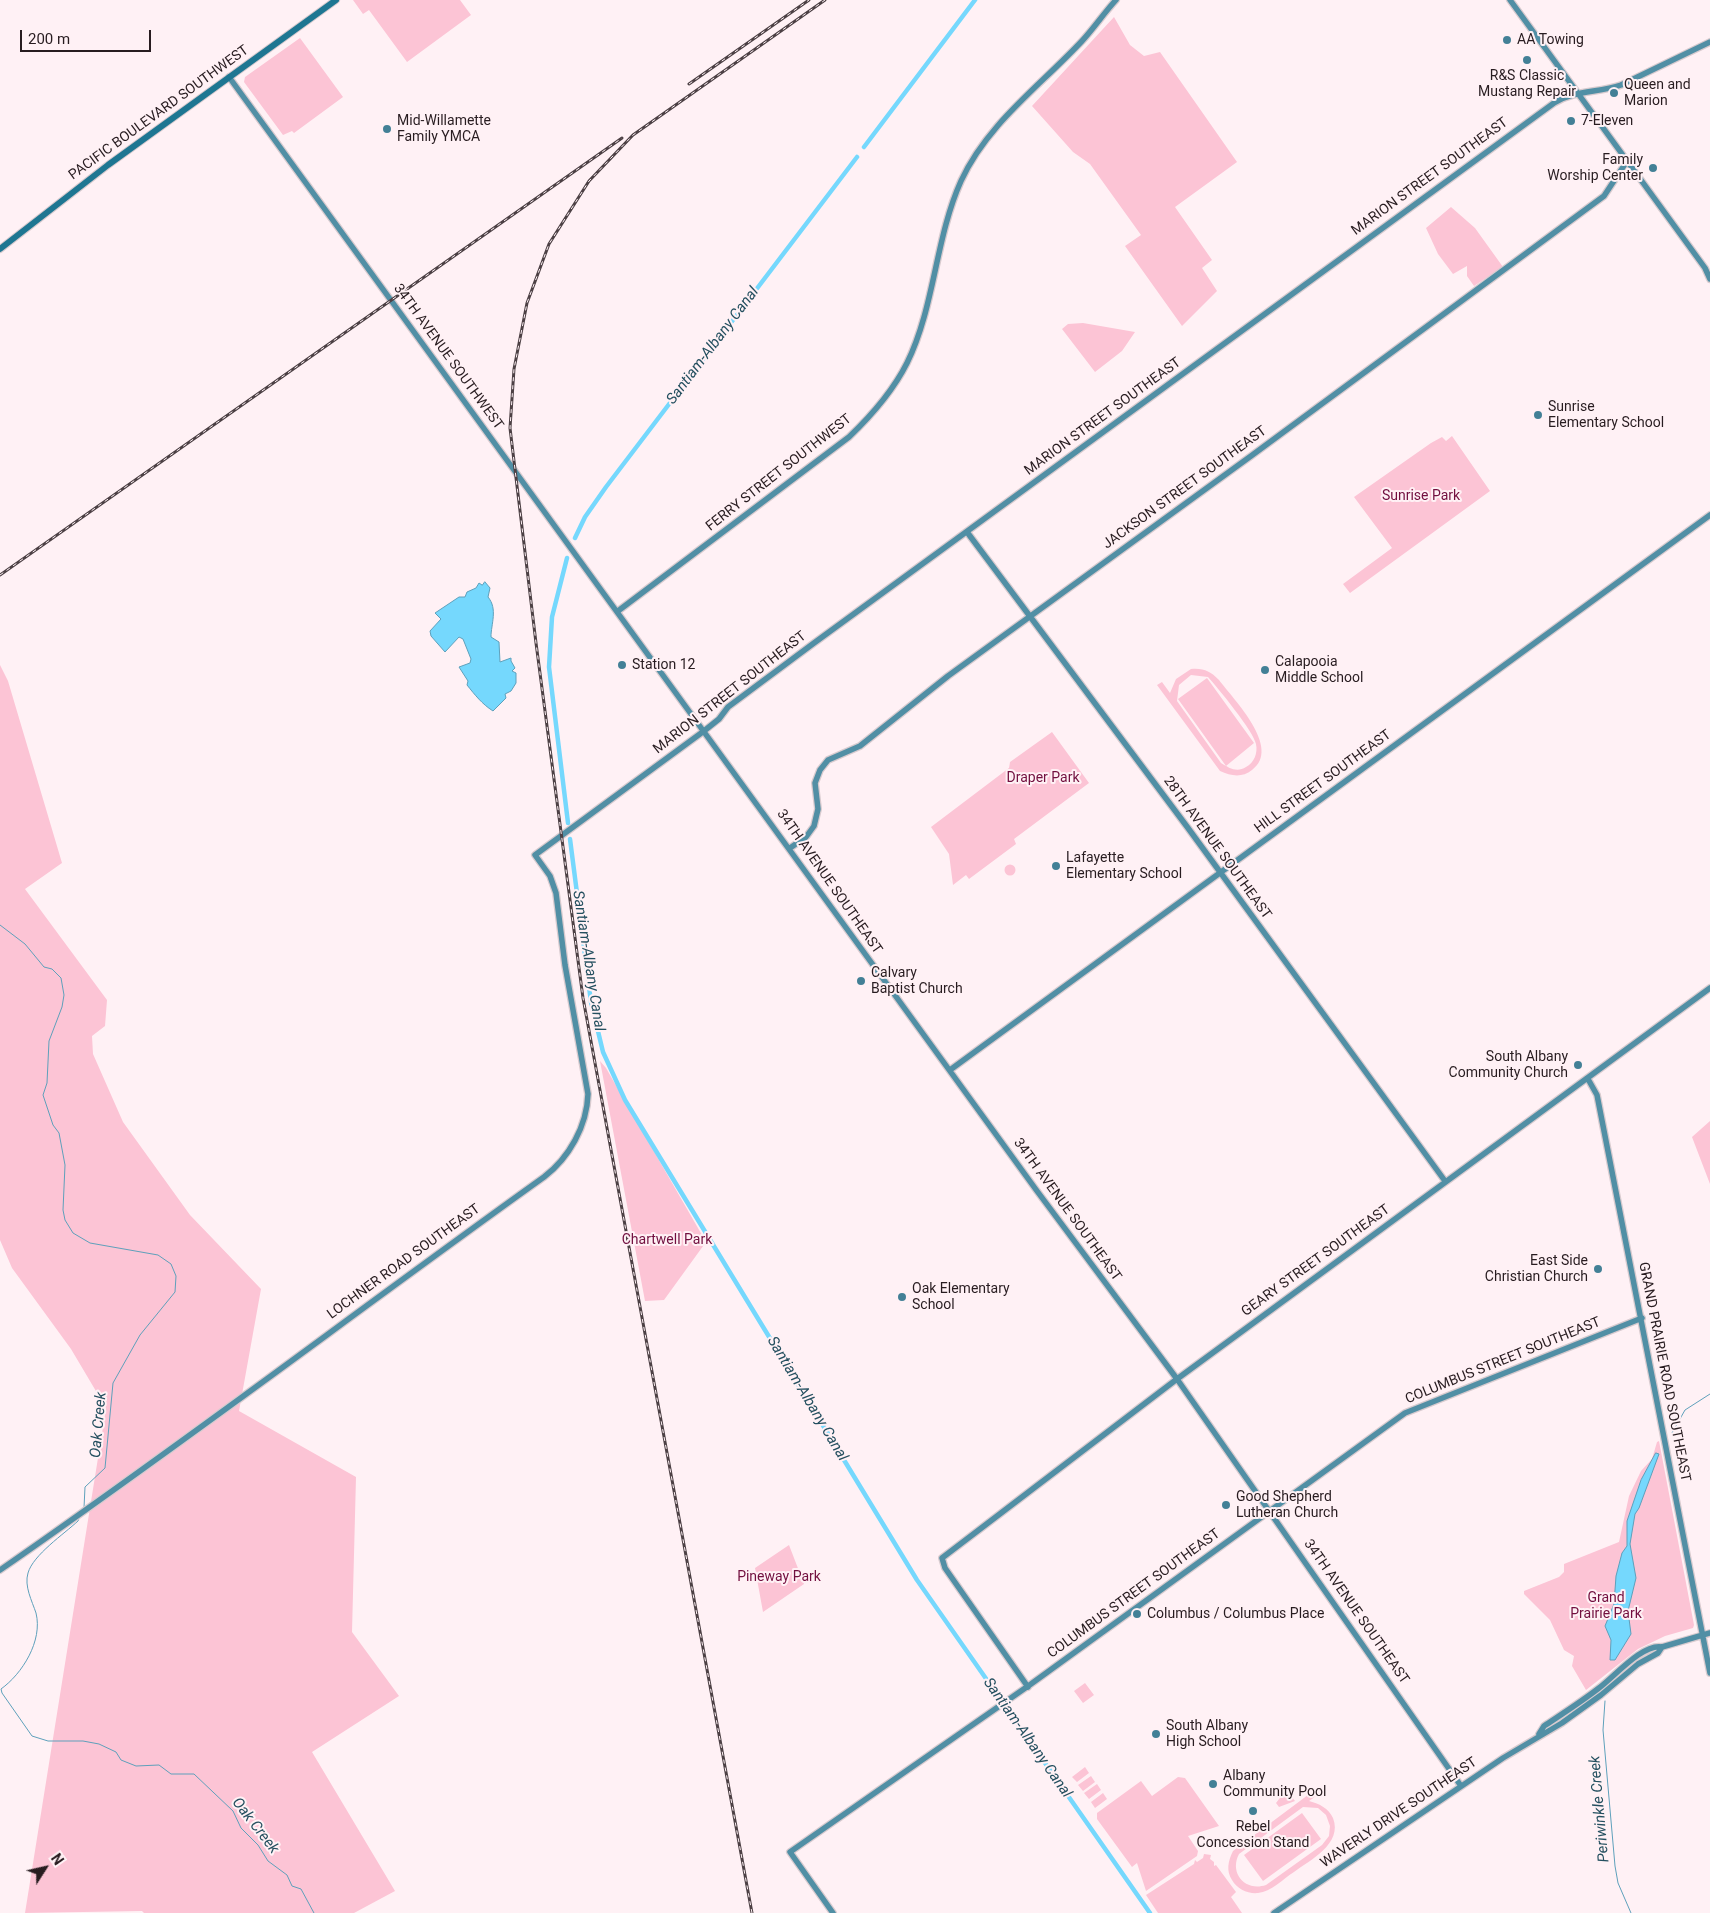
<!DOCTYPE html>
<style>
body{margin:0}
#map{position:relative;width:1710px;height:1913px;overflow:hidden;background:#fff1f5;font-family:Roboto,sans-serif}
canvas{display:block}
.north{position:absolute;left:20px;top:1843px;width:50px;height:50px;-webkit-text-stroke:4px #fff1f5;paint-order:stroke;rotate:55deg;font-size:14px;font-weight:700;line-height:20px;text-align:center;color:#281c20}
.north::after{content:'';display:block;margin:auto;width:18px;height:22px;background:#281c20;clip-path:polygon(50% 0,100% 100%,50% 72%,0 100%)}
.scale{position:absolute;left:20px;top:30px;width:131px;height:22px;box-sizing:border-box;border:2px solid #281c20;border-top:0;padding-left:6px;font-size:15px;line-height:18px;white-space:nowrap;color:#281c20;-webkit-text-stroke:4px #fff1f5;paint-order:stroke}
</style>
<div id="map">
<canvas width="1710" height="1913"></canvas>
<div class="north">N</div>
<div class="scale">200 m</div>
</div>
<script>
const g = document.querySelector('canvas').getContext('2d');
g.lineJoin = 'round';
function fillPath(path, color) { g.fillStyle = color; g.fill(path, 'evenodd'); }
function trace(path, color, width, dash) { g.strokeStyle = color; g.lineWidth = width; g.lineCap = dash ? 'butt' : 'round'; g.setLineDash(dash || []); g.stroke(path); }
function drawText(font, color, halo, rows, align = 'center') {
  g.font = font + ' Roboto,sans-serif'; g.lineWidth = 4; g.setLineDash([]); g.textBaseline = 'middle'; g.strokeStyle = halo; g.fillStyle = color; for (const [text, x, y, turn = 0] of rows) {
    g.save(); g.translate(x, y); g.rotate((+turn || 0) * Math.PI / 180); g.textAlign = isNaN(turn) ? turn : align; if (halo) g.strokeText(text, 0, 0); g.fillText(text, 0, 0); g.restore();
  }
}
const green = new Path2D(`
 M353,0H460L471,15L407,62L369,10L363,14Z
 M1114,17L1130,45L1144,56L1160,52L1237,162L1175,207L1212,260L1202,268L1217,291L1182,326L1125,246L1141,235L1090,164L1073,152L1032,106Z
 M300,38L343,97L294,133L292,131L283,135L244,82L245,77Z
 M1451,207L1475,228L1503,267L1474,286L1467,276V266L1453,274L1438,254L1426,228Z
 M1083,323L1135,332L1122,351L1095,372L1062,329L1068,324Z
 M1452,436L1490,491L1350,593L1343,584L1392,548L1354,497L1431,443L1442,437L1446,441Z
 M0,665L8,681L62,863L25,889L107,1000L105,1026L92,1036L93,1054L123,1122L190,1215L261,1289L239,1411L356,1477L352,1632L399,1696L312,1752L395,1891L354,1913H144L142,1911L25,1913L106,1408L71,1349L12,1268L0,1240Z
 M1191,669C1204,668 1210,671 1219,680C1234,700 1282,748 1252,770C1242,778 1231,776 1220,771L1157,685L1162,682L1170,693L1176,679ZM1191,675L1208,677C1218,688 1254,732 1256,744C1258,753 1254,763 1246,767C1237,773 1229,768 1221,763L1177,701L1179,685Z
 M1207,678L1254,743L1226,766L1178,699Z
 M1052,732L1089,783L1014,839L1016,844L969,879L966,875L953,885L949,854L931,827L1009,768L1010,762Z
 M1004.5 870a5.5 5.5 0 1 1 11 0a5.5 5.5 0 1 1-11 0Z
 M600,1061L606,1068L706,1242L664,1300L645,1301Z
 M1710,1121V1184L1692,1137Z
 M1659,1441L1694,1625L1693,1628L1665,1636L1638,1649L1586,1690L1572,1666L1574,1656L1564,1650L1550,1620L1524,1594V1591L1559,1577L1564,1572V1564L1619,1542L1629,1496L1641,1471L1652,1459L1657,1442Z
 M789,1545L804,1584L763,1612L755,1568Z
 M1085,1683L1094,1695L1083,1703L1074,1691Z
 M1085,1767L1089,1773L1077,1782L1072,1777Z
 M1091,1776L1095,1782L1083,1791L1078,1785Z
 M1178,1777L1185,1778L1219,1826L1188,1836L1198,1851L1197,1856L1146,1891L1137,1863L1132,1867L1097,1819V1813L1141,1781L1152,1796Z
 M1097,1784L1101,1790L1089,1799L1084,1793Z
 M1316,1789L1319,1794L1309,1801C1320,1804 1328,1808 1333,1818C1343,1844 1310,1860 1294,1872C1283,1879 1271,1892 1258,1893C1248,1894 1237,1889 1232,1880C1226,1871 1228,1861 1233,1851ZM1303,1807L1318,1808L1326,1815L1330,1826L1329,1836L1322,1845L1266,1885C1245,1892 1229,1873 1239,1854Z
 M1286,1790L1295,1801L1279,1807L1276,1803Z
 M1103,1793L1107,1799L1095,1808L1091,1802Z
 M1302,1813L1321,1839L1263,1881L1244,1855Z
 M1204,1854L1211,1855L1210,1859L1214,1862V1866L1216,1865L1236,1892L1231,1897L1242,1913H1158L1146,1895L1194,1864L1195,1860L1197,1862L1203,1858Z`);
const water = new Path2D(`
 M485,582L490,588L488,597C498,609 491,624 491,637L499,642L500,662L511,658V661L515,668L512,671L516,673V683L511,691L505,694L506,698L493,711C482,704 475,695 467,685L468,681L459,667L470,663L471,659L463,639L459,637L445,652L431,636L430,631L441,619L435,613L459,597H465L467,592L476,588L479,583L482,585Z
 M1656,1453L1659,1454L1639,1508L1635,1514L1630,1544L1636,1578L1628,1611L1631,1634L1615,1660H1610L1611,1640L1605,1626L1614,1604L1616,1576L1622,1553L1627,1546V1521L1641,1480Z`);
const stream = new Path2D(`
 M0,925L25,944L44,967L52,969L61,978L64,995L62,1007L49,1041L47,1083L43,1095L53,1125L59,1133L65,1165L63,1210L65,1220L73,1233L90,1243L158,1255L171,1264L176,1276L175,1292L140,1335L113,1383L105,1468L85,1487L84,1508
 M1672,1433L1685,1410L1710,1394
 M80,1516L78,1521C64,1534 33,1555 28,1573C24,1586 32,1601 36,1613C43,1641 22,1674 1,1689L2,1693L32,1736L48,1741H83L99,1744L116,1752L121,1760L136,1766L159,1765L171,1774H194L233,1811L241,1828L258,1845L268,1861L287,1875L292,1886L301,1889L314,1913
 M1605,1701L1603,1730L1615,1866L1618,1883L1631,1913`);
const canal = new Path2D(`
 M864,147L975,0
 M575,538L585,517L606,487L857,157
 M567,558L552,617L549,667L568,823
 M570,839L591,1002L603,1052L625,1100L917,1580L1150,1913`);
const secondary = new Path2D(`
 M1510,0L1705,268L1710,279
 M229,77L1037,1191L1177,1379L1461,1786
 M967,532L1188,828L1445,1181
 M618,611L849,437C872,415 893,391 907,363C935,306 935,239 961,181C987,124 1040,86 1082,41C1094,28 1104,13 1116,0
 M790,848L806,837L814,826L818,809L815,783L820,770L828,760L860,746L948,676L1251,456L1604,196L1627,161
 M950,1070L1710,515
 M1588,1079L1597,1095L1710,1673
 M0,1570C184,1443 362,1307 544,1177C569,1158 587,1126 588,1094L565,965L556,893L550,876L535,855L704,731L719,719L728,707L814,643L1554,103C1575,90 1598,93 1621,85L1710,42
 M1028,1687L945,1568L942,1558L1177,1379L1710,988
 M1539,1734L1544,1726C1562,1714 1581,1702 1599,1688C1614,1677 1643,1643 1662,1647L1710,1633
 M833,1913L790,1852L1031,1684L1405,1413L1642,1318
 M1274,1913L1503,1758L1562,1723L1601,1695L1638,1664L1658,1653L1662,1647`);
const primary = new Path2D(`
 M0,249L108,165L336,0`);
const rail = new Path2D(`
 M689,84L809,0
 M0,575L622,138
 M752,1913L583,998L536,643L510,428L514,369L527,303L549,244L589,181L633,135L825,0`);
const markers = [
 [1507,40,5,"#438096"],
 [1527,60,5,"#438096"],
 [1614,93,5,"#438096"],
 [1571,121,5,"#438096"],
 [387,129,5,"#438096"],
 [1653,168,5,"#438096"],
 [1538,415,5,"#438096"],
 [622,665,5,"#438096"],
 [1265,670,5,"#438096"],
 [1056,866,5,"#438096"],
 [861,981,5,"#438096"],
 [1578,1065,5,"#438096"],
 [1598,1269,5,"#438096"],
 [902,1297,5,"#438096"],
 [1226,1505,5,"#438096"],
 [1137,1614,5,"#438096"],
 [1156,1734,5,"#438096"],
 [1213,1784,5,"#438096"],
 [1253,1811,5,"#438096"]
];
const poiNames = [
 ["AA Towing",1517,40],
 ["R&S Classic",1527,76,"center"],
 ["Mustang Repair",1527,92,"center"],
 ["Queen and",1624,85],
 ["Marion",1624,101],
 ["Mid-Willamette",397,121],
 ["Family YMCA",397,137],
 ["7-Eleven",1581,121],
 ["Family",1643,160,"right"],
 ["Worship Center",1643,176,"right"],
 ["Sunrise",1548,407],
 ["Elementary School",1548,423],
 ["Calapooia",1275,662],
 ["Middle School",1275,678],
 ["Station 12",632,665],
 ["Lafayette",1066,858],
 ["Elementary School",1066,874],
 ["Calvary",871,973],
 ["Baptist Church",871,989],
 ["South Albany",1568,1057,"right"],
 ["Community Church",1568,1073,"right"],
 ["East Side",1588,1261,"right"],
 ["Christian Church",1588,1277,"right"],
 ["Oak Elementary",912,1289],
 ["School",912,1305],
 ["Good Shepherd",1236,1497],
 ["Lutheran Church",1236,1513],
 ["Columbus / Columbus Place",1147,1614],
 ["South Albany",1166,1726],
 ["High School",1166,1742],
 ["Albany",1223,1776],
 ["Community Pool",1223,1792],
 ["Rebel",1253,1827,"center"],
 ["Concession Stand",1253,1843,"center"]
];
const streetNames = [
 ["PACIFIC BOULEVARD SOUTHWEST",159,113,-36],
 ["MARION STREET SOUTHEAST",1430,177,-36],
 ["34TH AVENUE SOUTHWEST",448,357,54],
 ["MARION STREET SOUTHEAST",1103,417,-36],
 ["FERRY STREET SOUTHWEST",779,473,-38],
 ["JACKSON STREET SOUTHEAST",1185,488,-36],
 ["MARION STREET SOUTHEAST",730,693,-38],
 ["HILL STREET SOUTHEAST",1323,782,-36],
 ["28TH AVENUE SOUTHEAST",1217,848,54],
 ["34TH AVENUE SOUTHEAST",829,882,55],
 ["34TH AVENUE SOUTHEAST",1067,1210,54],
 ["GEARY STREET SOUTHEAST",1316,1261,-36],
 ["LOCHNER ROAD SOUTHEAST",404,1262,-36],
 ["COLUMBUS STREET SOUTHEAST",1503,1361,-22],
 ["GRAND PRAIRIE ROAD SOUTHEAST",1664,1372,79],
 ["COLUMBUS STREET SOUTHEAST",1134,1594,-36],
 ["34TH AVENUE SOUTHEAST",1356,1612,55],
 ["WAVERLY DRIVE SOUTHEAST",1399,1813,-34]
];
const parkNames = [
 ["Sunrise Park",1421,496],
 ["Draper Park",1043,778],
 ["Chartwell Park",667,1240],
 ["Pineway Park",779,1577],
 ["Grand",1606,1598],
 ["Prairie Park",1606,1614]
];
const waterNames = [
 ["Santiam-Albany Canal",713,346,-53],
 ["Santiam-Albany Canal",588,961,81],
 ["Santiam-Albany Canal",807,1399,59],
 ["Oak Creek",99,1425,-85],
 ["Santiam-Albany Canal",1027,1738,55],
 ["Periwinkle Creek",1600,1809,-95],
 ["Oak Creek",255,1826,52]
];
fillPath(green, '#fcc4d5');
fillPath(water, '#75d8fd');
trace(water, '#5ea0bb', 1);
trace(stream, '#5ea0bb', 1);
trace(canal, '#75d8fd', 4.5);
trace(secondary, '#d8cbcf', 8);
trace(primary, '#d8cbcf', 8);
trace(secondary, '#518fa5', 5.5);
trace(primary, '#1e7692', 6);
trace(rail, '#4c4044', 3);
trace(rail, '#fff1f5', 1, [4]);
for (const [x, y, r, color] of markers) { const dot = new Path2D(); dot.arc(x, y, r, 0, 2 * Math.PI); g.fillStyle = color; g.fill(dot); trace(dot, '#fff1f5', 2); }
drawText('14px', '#281c20', '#fff1f5', poiNames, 'left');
drawText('14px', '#281c20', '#fff1f5', streetNames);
drawText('14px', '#720f3f', '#fff1f5', parkNames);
drawText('italic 15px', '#244f5f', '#fff1f5', waterNames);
</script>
